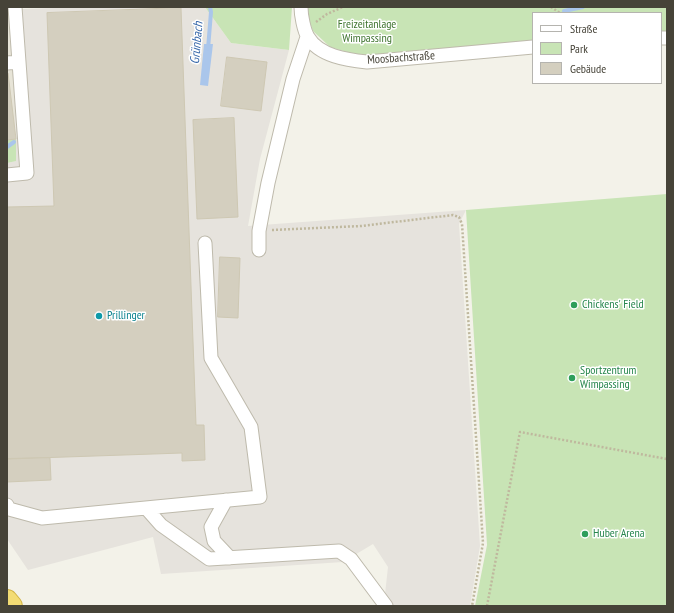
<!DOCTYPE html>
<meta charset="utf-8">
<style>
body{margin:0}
#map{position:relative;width:674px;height:613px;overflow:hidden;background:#f3f2e9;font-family:"PT Sans Narrow",sans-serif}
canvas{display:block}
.frame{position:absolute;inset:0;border:8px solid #464338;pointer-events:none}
.legend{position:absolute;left:532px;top:12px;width:130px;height:72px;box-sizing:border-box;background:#fff;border:1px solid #b5b4af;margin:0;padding:5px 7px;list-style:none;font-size:12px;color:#464338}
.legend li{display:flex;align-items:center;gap:8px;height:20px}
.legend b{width:20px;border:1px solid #b5b4af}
</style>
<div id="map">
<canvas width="674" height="613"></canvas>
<div class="frame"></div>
<ul class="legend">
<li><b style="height:5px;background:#fff"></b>Straße</li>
<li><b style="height:11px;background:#c8e4b5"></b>Park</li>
<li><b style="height:11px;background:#d4cfbf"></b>Gebäude</li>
</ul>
</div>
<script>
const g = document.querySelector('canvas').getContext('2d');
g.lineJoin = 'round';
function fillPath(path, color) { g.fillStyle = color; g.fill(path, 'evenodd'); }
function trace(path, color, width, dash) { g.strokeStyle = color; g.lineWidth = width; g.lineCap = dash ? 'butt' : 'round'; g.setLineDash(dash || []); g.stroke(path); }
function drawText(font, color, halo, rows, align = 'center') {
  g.font = font + ' "PT Sans Narrow",sans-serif'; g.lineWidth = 3; g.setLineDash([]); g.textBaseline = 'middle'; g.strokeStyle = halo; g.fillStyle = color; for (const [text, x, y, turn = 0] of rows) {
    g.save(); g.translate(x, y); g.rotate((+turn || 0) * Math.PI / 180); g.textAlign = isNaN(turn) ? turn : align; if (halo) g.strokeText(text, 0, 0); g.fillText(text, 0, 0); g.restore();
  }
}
const residential = new Path2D(`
 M7,7H21L14,55L16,161L7,163Z`);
const industrial = new Path2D(`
 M86,7H205L231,43L289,50L260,159L248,226L466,210L459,224L480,546L470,606H394L385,594L388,567L373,544L343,562L161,574L153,537L28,570L7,539V163L16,161L14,55L20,9Z`);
const green = new Path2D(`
 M205,7H292L289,50L231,43Z
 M304,7H667V32H661V13H533V43L364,57L330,47L313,31Z
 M16,139V161L7,163V140Z
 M667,194V606H475L487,545L466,210Z`);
const water = new Path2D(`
 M204,44H213L208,86L200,85Z`);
const stream = new Path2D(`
 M564,11L583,7
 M208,49L211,12L210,7
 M7,147L14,142`);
const building = new Path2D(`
 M181,8L196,425H204L205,460L182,461V453L7,459V207L54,206L47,13Z
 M227,57L267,62L261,111L221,106Z
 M7,73H8L16,139L7,140Z
 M234,118L238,217L197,219L193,120Z
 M220,257L240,258L238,318L218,317Z
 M50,458L51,480L7,482V459Z`);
const path = new Path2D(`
 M551,7L560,13
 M316,22L327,14L343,7
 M272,230L361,226L453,215L459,217L462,224L483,543L472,606
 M487,606L520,432L667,459`);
const minor = new Path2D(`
 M301,7C301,15 304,31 308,37C319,56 347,60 367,62L533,47
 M661,38H667
 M7,63L19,62L15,7
 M7,175L27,173L19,62
 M259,250V231L268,183L293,79L307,37
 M226,500L211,527L214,541L230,558
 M7,505L9,509L42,518L260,497L251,427L211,358L205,243
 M146,508L161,525L209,559L339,551L351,559L386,606`);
const highway = new Path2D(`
 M7,600L12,606`);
const markers = [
 [574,305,4,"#2e9e5b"],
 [99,316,4,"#0f9aa8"],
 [572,378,4,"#2e9e5b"],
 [585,534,4,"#2e9e5b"]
];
const parkNames = [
 ["Freizeitanlage",367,25],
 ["Wimpassing",367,39]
];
const streetNames = [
 ["Moosbachstraße",401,58,-4]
];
const leisureNames = [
 ["Chickens' Field",582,305],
 ["Sportzentrum",580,371],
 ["Wimpassing",580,385],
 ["Huber Arena",593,534]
];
const cultureNames = [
 ["Prillinger",107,316]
];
const waterNames = [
 ["Grünbach",197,43,-85]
];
fillPath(residential, '#e7e4d7');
fillPath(industrial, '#e6e3dd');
fillPath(green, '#c8e4b5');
fillPath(water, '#aac6eb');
trace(stream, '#aac6eb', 4);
fillPath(building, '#d4cfbf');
trace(building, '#cec8b3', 1);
trace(minor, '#bebaac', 15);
trace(highway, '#d1b345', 22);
trace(path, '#bfb89e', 2.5, [2, 2]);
trace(minor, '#fff', 13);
trace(highway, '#f3dc74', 20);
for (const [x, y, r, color] of markers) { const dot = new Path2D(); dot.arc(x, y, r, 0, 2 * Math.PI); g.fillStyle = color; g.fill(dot); trace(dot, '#fff', 1.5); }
drawText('12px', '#3f742f', '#fff', parkNames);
drawText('12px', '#464338', '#fff', streetNames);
drawText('12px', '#27864d', '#fff', leisureNames, 'left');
drawText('12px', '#0d838f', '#fff', cultureNames, 'left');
drawText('italic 13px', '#3969aa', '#fff', waterNames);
</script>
